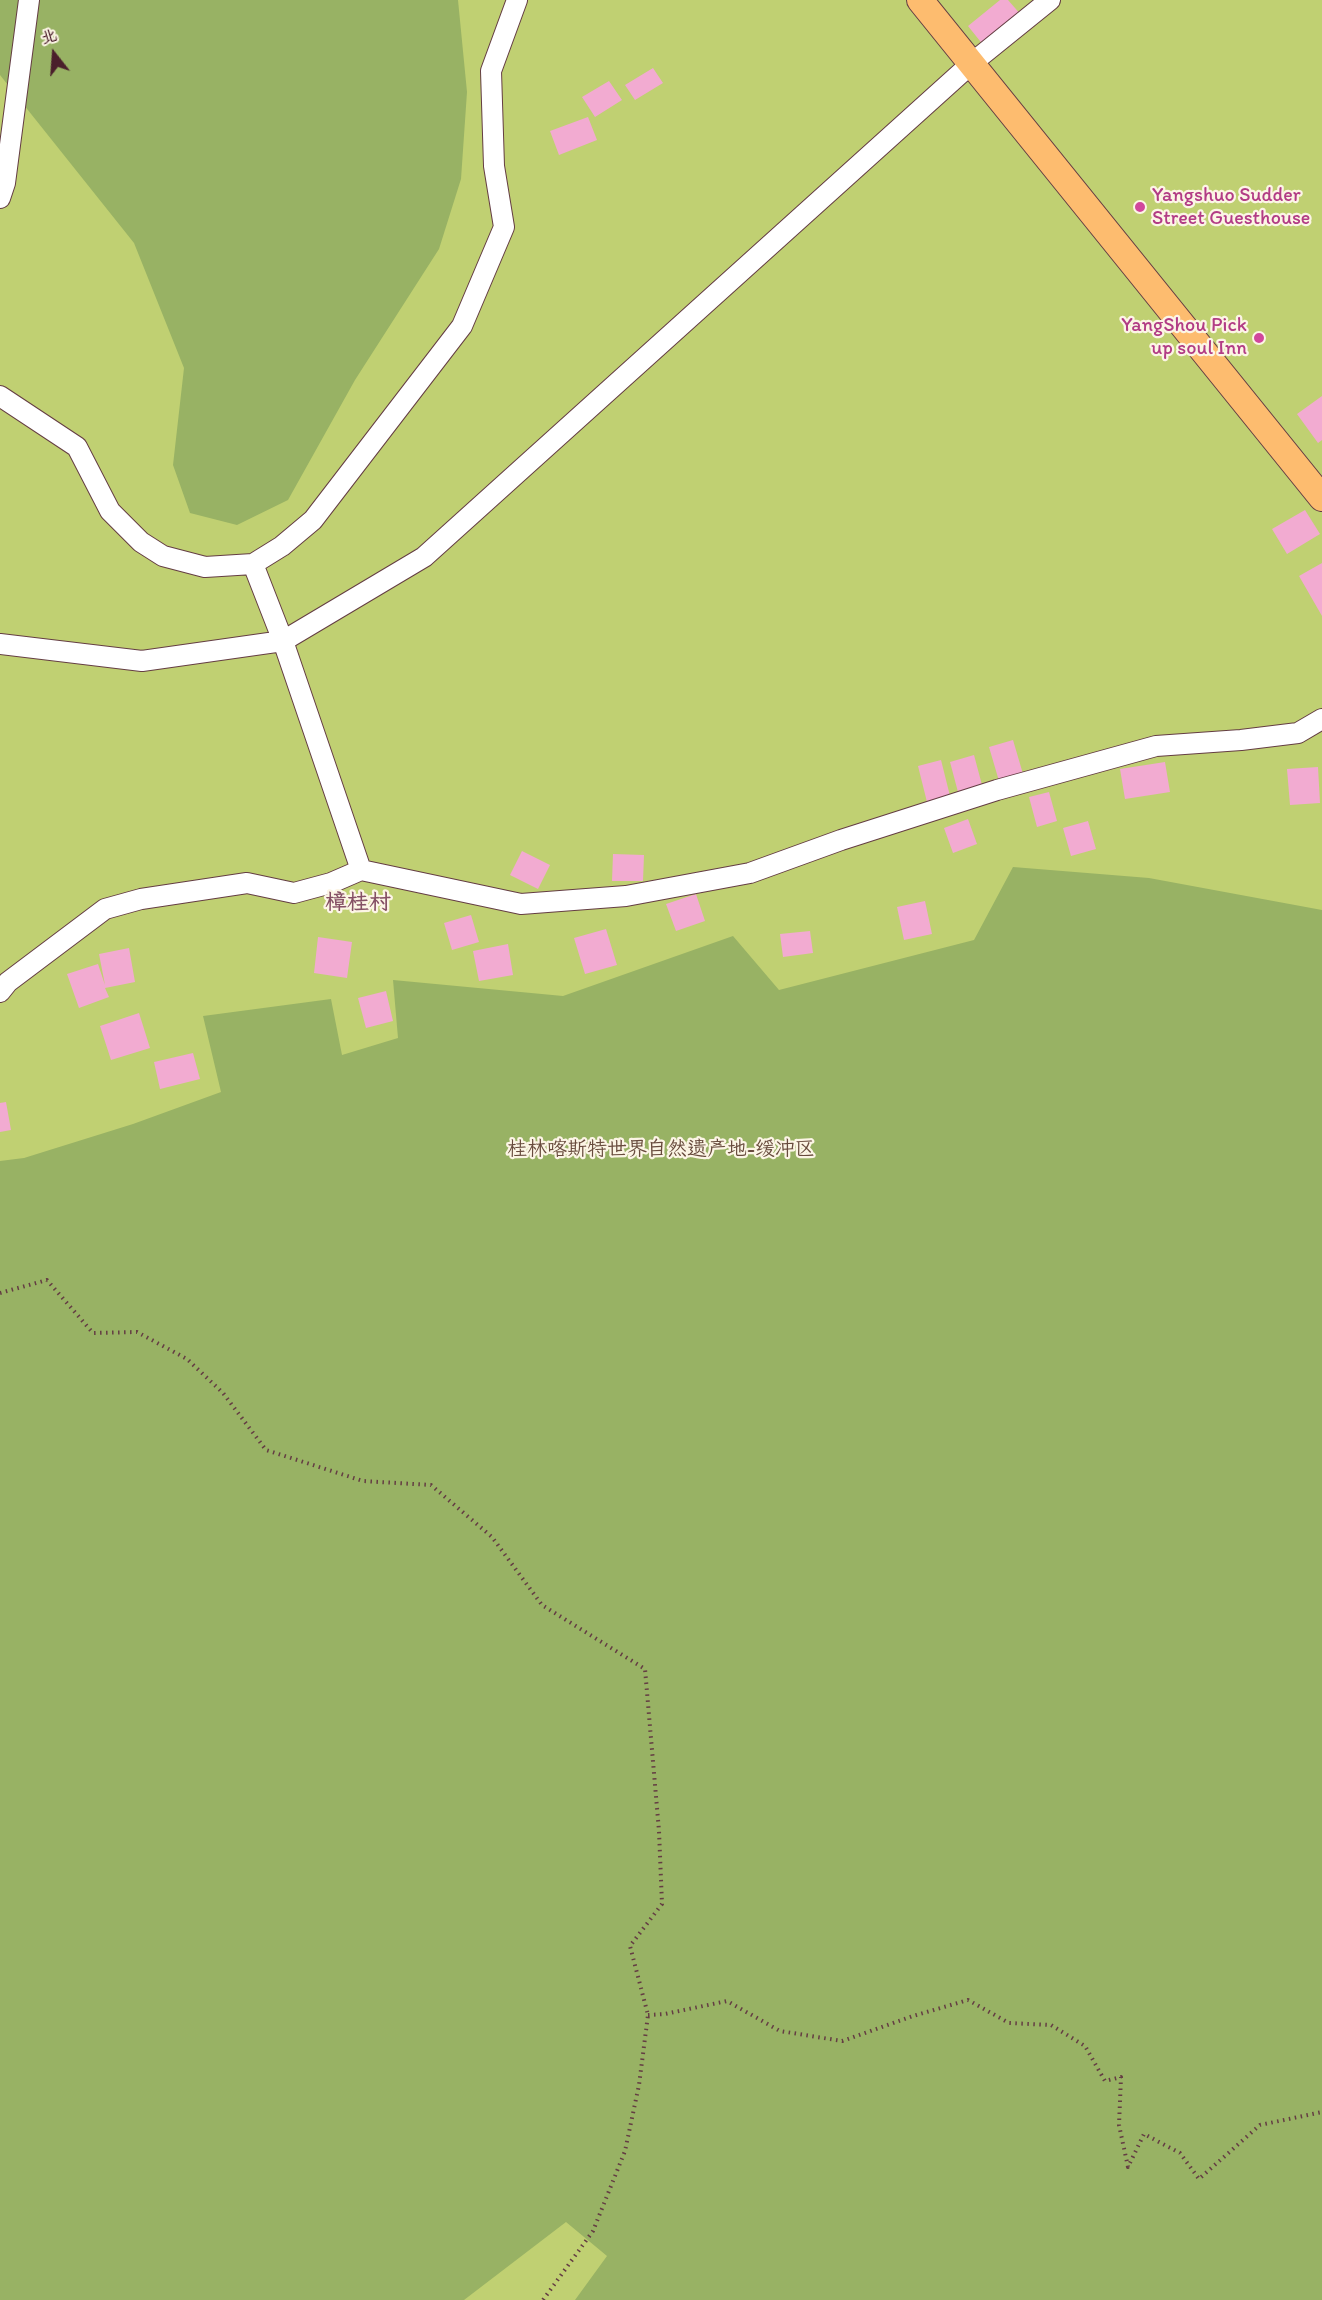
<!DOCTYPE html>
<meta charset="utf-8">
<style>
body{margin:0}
#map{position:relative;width:1322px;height:2300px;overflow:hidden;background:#f7e6ce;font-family:Itim,"LXGW WenKai TC",sans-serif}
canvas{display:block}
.north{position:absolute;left:24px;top:24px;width:60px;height:60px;-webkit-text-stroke:4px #fcf5e5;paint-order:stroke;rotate:343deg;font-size:16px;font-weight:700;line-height:24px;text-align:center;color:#4a1f2b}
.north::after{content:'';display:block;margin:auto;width:21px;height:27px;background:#4a1f2b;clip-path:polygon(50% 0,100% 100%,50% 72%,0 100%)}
</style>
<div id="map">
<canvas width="1322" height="2300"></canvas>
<div class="north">北</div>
</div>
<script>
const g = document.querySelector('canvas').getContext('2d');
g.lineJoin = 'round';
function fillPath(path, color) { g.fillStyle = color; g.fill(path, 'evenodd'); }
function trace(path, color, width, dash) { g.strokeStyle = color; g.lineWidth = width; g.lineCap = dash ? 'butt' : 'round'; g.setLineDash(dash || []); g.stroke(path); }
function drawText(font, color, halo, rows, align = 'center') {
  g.font = font + ' Itim,"LXGW WenKai TC",sans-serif'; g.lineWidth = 4.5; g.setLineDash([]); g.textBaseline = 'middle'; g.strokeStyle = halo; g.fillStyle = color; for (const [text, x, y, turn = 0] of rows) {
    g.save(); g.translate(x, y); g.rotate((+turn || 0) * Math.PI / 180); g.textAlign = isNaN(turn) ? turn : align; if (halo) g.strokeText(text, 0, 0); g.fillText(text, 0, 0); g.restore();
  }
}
const green = new Path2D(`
 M0,0H1322V2300H0Z`);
const forest = new Path2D(`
 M0,0H458L467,92L461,179L439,249L355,380L288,500L237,525L190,513L173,465L184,368L134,243L0,75Z
 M1013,867L1149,878L1322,910V2300H575L607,2256L566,2222L464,2300H0V1161L24,1158L133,1124L221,1092L203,1016L331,999L342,1055L398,1038L393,980L563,996L733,936L779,990L974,940Z`);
const building = new Path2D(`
 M1000,0H1008L1022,16L984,46L968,26Z
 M653,68L663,83L635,100L625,85Z
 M609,81L622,100L595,117L582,97Z
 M588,117L597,140L559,155L550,131Z
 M1322,396V440L1318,443L1297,414Z
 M1305,510L1320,534L1287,554L1272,529Z
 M1322,563V616L1299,576Z
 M1013,740L1023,774L999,781L989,747Z
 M974,755L982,785L958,792L950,762Z
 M941,760L950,796L927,802L918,766Z
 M1165,762L1170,792L1125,799L1120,769Z
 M1318,767L1320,803L1290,805L1287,769Z
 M1049,792L1057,821L1037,827L1029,797Z
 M968,819L977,844L953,853L944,828Z
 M1088,821L1096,849L1071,856L1063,828Z
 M522,851L550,865L538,889L510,875Z
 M613,854L644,855L643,881H612Z
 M696,894L705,921L676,931L666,904Z
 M925,901L932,934L904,940L897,907Z
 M471,915L479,942L452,950L444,923Z
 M606,929L617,965L585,974L574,938Z
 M810,931L813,953L783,957L780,934Z
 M318,937L352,942L347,978L314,973Z
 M508,944L513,975L479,981L473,951Z
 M129,948L135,982L105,988L109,997L79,1008L67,974L98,964L105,985L99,954Z
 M386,991L393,1021L366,1028L358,998Z
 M139,1013L150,1048L111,1060L100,1026Z
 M193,1053L200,1079L160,1089L154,1062Z
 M6,1102L11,1130L0,1132V1103Z`);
const path = new Path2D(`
 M0,1293L47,1280L93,1333L137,1332L187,1359L223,1393L266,1450L363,1481L431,1485L492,1537L542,1605L645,1669L659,1831L662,1904L630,1946L648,2015L639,2085L625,2151L593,2231L543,2300
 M648,2015L665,2014L727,2001L780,2031L842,2041L913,2016L968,2000L1009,2023L1051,2025L1085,2046L1105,2081L1121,2077L1119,2125L1128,2167L1144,2134L1180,2153L1199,2179L1260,2125L1322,2112`);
const minor = new Path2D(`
 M0,198L5,183L29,0
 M0,396L77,447L110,511L141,542L163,556L205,567L253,564L282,546L313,520L462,326L504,227L494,166L491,71L517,0
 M253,564L283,641L361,870L521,904L626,896L750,873L841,840L997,790L1156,746L1241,740L1298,733L1322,719
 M0,644L142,661L283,641L424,557L972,63L1050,0
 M0,992L8,982L105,909L141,899L247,883L294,893L331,883L361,870`);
const major = new Path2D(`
 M920,0L1322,498`);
const markers = [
 [1140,207,6,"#d1479c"],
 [1259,338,6,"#d1479c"]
];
const hotelNames = [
 ["Yangshuo Sudder",1152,196],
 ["Street Guesthouse",1152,219],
 ["YangShou Pick",1247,326,"right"],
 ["up soul Inn",1247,349,"right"]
];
const parkNames = [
 ["桂林喀斯特世界自然遗产地-缓冲区",661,1150]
];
const quarterNames = [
 ["樟桂村",358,903]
];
fillPath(green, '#c0d072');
fillPath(forest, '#98b264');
fillPath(building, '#f2abd1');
trace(minor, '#643d43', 22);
trace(major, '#643d43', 28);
trace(path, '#643d43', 4, [1.5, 4.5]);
trace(minor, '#fff', 20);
trace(major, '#fdbc6f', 26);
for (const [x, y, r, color] of markers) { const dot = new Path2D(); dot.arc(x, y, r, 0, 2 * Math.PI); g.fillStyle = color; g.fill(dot); trace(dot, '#fcf5e5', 2); }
drawText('20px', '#b23c85', '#fcf5e5', hotelNames, 'left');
drawText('20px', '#684b3d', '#fcf5e5', parkNames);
drawText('bold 22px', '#855065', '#fcf5e5', quarterNames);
</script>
